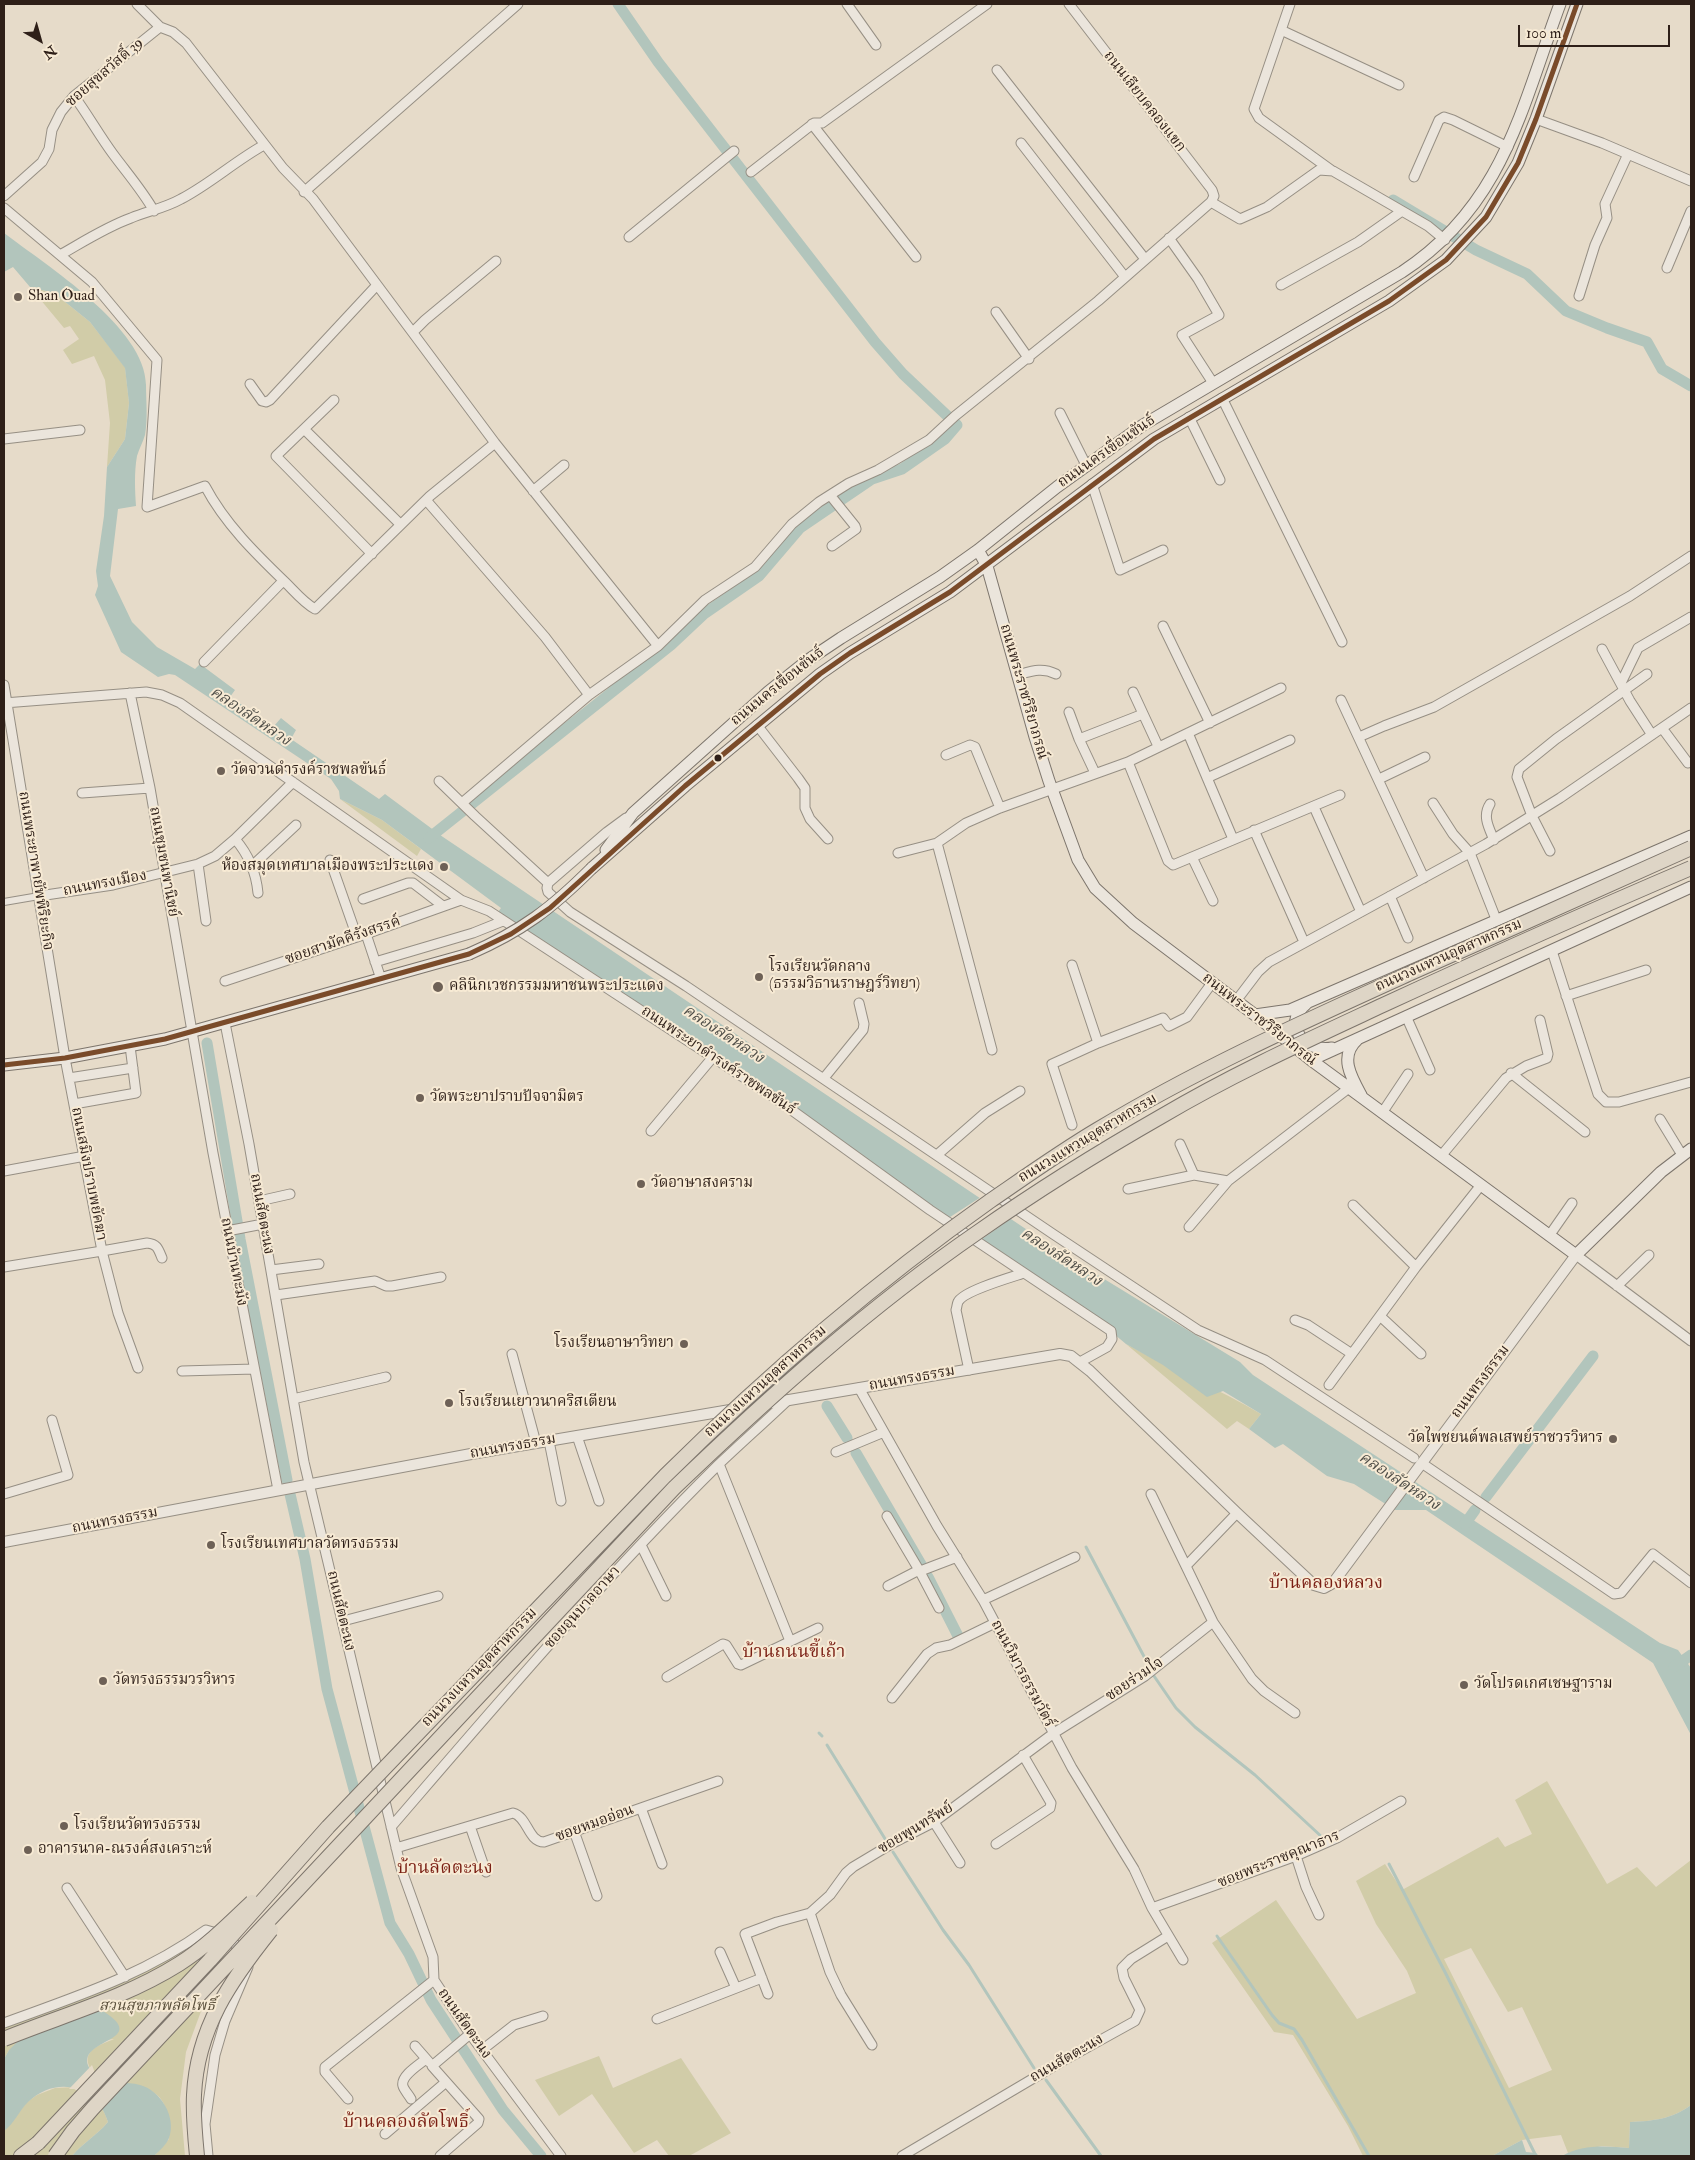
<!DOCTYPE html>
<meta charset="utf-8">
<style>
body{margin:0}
#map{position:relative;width:1695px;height:2160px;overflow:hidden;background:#e6dbc9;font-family:"IM FELL Double Pica",serif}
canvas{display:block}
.frame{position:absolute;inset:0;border:5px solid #2e1f18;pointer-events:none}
.north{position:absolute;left:15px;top:15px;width:50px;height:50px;-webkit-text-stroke:4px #f7ead4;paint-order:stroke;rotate:142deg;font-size:14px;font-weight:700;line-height:20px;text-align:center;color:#2e1f18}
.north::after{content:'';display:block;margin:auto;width:18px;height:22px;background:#2e1f18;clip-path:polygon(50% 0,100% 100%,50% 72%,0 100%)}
.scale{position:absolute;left:1518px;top:25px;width:152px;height:22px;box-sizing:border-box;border:2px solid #2e1f18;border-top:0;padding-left:6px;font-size:15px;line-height:18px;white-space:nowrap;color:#2e1f18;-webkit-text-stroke:4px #f7ead4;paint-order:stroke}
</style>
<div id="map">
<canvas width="1695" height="2160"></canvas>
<div class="frame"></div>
<div class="north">N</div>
<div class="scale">100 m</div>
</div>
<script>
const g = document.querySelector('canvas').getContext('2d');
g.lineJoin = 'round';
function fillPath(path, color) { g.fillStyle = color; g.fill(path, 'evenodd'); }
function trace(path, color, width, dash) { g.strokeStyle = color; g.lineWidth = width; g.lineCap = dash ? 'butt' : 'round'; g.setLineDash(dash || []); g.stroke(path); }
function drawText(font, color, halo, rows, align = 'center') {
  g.font = font + ' "IM FELL Double Pica","Noto Serif Thai",serif'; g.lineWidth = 4; g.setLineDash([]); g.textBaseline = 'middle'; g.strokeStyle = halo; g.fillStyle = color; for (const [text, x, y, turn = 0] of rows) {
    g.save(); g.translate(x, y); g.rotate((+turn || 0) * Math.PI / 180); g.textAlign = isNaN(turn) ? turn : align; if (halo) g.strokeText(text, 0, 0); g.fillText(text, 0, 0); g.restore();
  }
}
const green = new Path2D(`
 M30,287L54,293L90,322L125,367L129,403L125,439L107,467L110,423L105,380L94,356L72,364L63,350L79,339L70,326L64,328Z
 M340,799L382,820L421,849L417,856Z
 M1126,1344C1170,1369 1217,1388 1261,1414L1249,1429L1237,1421L1227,1429Z
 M1547,1781L1607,1884L1637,1867L1656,1887L1691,1860V2105C1672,2119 1653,2121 1630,2122L1629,2148L1602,2146L1568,2153L1561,2135L1522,2140L1492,2156H1363L1348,2126L1293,2035L1274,2032L1212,1943L1276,1900L1357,2019L1416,1993L1407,1971L1376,1924L1356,1881L1385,1864L1402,1890L1498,1837L1505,1847L1532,1834L1515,1800ZM1471,1948L1508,2012L1522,2007L1552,2070L1509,2088L1444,1959Z
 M191,1941L207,1995L186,2052L180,2099L185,2156H154L169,2139C168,2121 170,2101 151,2091C132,2079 96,2095 88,2063C85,2048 103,2044 114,2039L9,2050L4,2059V2023L117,1981Z
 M599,2056L613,2088L681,2058L731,2133L689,2156H669L657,2140L634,2153L592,2094L559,2116L535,2080Z
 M75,2087C92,2096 102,2102 108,2122C97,2135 83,2143 72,2156H4V2131L27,2102L37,2095L55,2088Z`);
const water = new Path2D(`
 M4,233C46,265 146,328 146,385C146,400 148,419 145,435C143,442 139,449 137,456C134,473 135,490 136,506L118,509L110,576L132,622L157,647L195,669L200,664L235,690L230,697L274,726L281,718L296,730L291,739L379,799L385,794L443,837L1060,1252L1240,1362L1253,1375L1660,1643L1678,1650L1691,1668V1735L1653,1663L1426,1510H1395L1354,1484L1327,1476L1283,1444L1275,1448L1249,1429L1261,1414L1223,1391L1207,1397L1163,1365L1126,1344L1078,1304L498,912L501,908L382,820L340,799L339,791L331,779L175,675L169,674L158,677L121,652L95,595L98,586L96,571L104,516L107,467L125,439L129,403L125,368L90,322L54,293L30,287L13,267L4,272Z
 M96,2007C160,2043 71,2037 90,2069C93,2074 100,2079 104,2083C115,2083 129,2082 140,2085C160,2090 177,2117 169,2138C167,2144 159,2151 154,2156H72C83,2143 97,2135 108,2122C97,2085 56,2075 28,2102C19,2111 14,2124 4,2131V2059L9,2050L22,2037Z
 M1691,2105V2156H1562C1582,2144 1607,2146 1629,2148L1630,2122C1653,2121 1672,2119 1691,2105Z
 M1522,2140L1526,2152L1536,2153L1539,2156H1492Z`);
const pier = new Path2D(`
 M981,1197L1012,1218L979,1241L947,1219Z
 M92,2065L95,2073L105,2080L126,2081L100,2110L92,2099L74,2089H69Z`);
const stream = new Path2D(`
 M1086,1547L1148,1664
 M1154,1676L1176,1708L1195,1727L1255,1775L1323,1838
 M819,1733L822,1736
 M827,1745L887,1842
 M893,1852L943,1930L969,1965L1034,2068
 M1389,1864L1446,1974L1536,2156
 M1217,1936L1272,2015L1279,2023L1294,2029L1302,2040L1369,2156
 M1046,2080L1101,2156`);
const canal = new Path2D(`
 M1393,200L1476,250L1527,274L1566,311L1607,328L1647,342L1662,369L1691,386
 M429,838L671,645L704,614L759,576L800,528L872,479L902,469L945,439L957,425L903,374L875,342L658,62L618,4
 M207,1043L240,1239L287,1480
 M827,1406L847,1438
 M856,1453L922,1566
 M290,1494L305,1559L327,1689L390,1923L409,1954L431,2000L503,2110L541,2156
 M1486,1497L1593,1356
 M1465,1524L1475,1510
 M928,1577L958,1636
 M1674,1667L1691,1655`);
const pedestrian = new Path2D(`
 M4,902L39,896`);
const minor = new Path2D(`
 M847,4L876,45
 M1290,4L1254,109L1259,118L1331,170
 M160,27L173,32L186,43L283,168L313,199L495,443L658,646
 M1281,30L1399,85
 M997,70L1145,259
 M74,96C88,115 99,135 113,154C127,173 142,190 154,211
 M1536,119L1602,143L1691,181
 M812,124L916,257
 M1021,143L1125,277
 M751,172L814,123H822L987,4
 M1414,177L1439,120L1444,117L1453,120L1508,147
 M304,192L518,4
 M4,196L42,162L49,149L52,130L61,112L74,96L160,27L137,4
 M1211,202L1240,219L1267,207L1319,170L1333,171L1428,226L1445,240
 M4,208L92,282L157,360L147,507L205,486C225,524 256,554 286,583C295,592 304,603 315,609L430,496L495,443
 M629,237L734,151
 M1169,238L1198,279L1219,315L1182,335L1213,383
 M60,255C83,242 106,227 131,218C148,211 165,208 181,199C210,184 235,161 264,145
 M1667,268L1691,211
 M1281,285L1358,242L1402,211
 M1579,296L1595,245L1607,218L1605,204L1628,154
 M996,312L1029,359
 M413,332L425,320L496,261
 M250,384L262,401L266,402L270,400L377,285
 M1222,398L1342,642
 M334,400L276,456L372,554
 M1060,413L1086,465
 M1189,417L1220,480
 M304,429L400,524
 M4,439L80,430
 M1092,484L1120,570L1163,550
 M533,491L564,465
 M830,495L855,526L856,529L832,546
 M426,500L545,637L589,695
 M1163,626L1210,723
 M1602,649L1630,701L1652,735
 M204,662L283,581
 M1017,675C1032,671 1042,667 1056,674
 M1621,683L1638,648L1691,617
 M4,685L65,1058L102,1251L4,1267
 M1133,692L1158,746
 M130,693L150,788L213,1153L278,1490
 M1341,700L1424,878
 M4,703L146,692L162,695L180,703L461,900L489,911L775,1098L930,1210L1111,1331L1112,1339L1107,1347L1080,1362
 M1069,712L1079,739L1095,773
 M757,725L798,778L805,788V808L810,819L828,839
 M1662,728L1688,763
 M1188,733L1233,839
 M1359,737L1384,726L1434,707L1630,596L1691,556
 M1079,739L1143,714
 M946,755L970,745L975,747L1000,808
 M1128,762L1168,861L1173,865L1340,795
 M1207,778L1290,740
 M1379,779L1425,757
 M439,781L475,816L548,883
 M82,793L150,788
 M462,803L589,695L658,646L705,600L755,567L792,524L819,502L849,483L878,470L929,440L955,416L1098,301L1211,202L1214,196L1212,190L1069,4
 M1433,803L1453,834L1470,853L1496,919
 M1490,804C1482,816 1489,828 1494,840
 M1314,807L1361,912
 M626,818L607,832L548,883L547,888L548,892L570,912L686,986L1053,1234L1198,1330L1265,1360L1414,1458
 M1254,830L1304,942
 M235,839C249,855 256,872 258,893
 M937,843L992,1050
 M1550,851L1532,816L1517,777L1519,769L1556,739L1647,674
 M898,853L937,843L966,823L1000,808L1128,762L1281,688
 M1192,857L1213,901
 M330,860L357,937
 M198,864L206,921
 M252,866L296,825
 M39,896L113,885L198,864L215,856L235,839L293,782
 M1390,896L1408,938
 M363,899L408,883H413L443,906
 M366,934L381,979
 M1552,951L1598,1094L1606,1102H1619L1691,1082
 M375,962L473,933L503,921
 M1072,965L1098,1043
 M225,981L366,934L461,900
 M1566,996L1646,970
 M1236,1001L1258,972L1269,962L1486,844L1560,798L1691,708
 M1406,1016L1430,1070
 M225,1023L249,1144L304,1462L401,1868L433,1957L434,1980L470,2034L561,2156
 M1511,1073L1585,1132
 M69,1078L133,1068
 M824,1078L863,1030L864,1024L859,1003
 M74,1104L136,1093L130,1046
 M1382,1113L1408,1074
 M1660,1119L1682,1155
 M1072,1125L1052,1064L1098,1043L1163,1018L1169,1026L1187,1017L1212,983
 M651,1131L713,1057
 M1180,1144L1194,1175L1228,1181
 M937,1155L985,1113L1020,1091
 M1441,1156L1506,1078L1526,1066L1547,1058L1548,1054L1540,1020
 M4,1171L85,1156
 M1128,1189L1194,1175
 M259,1201L290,1194
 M1353,1205L1416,1267
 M1189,1227L1228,1181L1349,1088
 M227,1231L263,1224
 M1549,1236L1572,1203
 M1576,1255L1691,1341
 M271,1270L319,1264
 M1617,1286L1649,1255
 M276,1295L375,1281L386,1286H392L441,1277
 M1380,1316L1421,1354
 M1295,1320L1308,1325L1352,1354
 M512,1354L536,1443
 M138,1368L118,1313L102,1251L147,1243C157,1244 158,1248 162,1258
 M969,1370L956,1310C957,1307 957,1304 958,1302C963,1291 1012,1277 1024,1273
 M182,1371L254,1369
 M1329,1385L1416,1267L1481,1185
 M859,1388L937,1526L983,1600L1072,1768L1134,1869L1152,1908L1183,1960
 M293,1399L386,1377
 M577,1436L599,1501
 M549,1441L561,1501
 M836,1452L884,1432
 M719,1464L790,1641
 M1426,1466L1614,1594L1621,1593L1653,1554L1691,1583
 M4,1494L68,1475L52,1420
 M1151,1494L1213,1622L1252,1679L1264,1691L1295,1713
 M887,1516L919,1570H923L957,1557
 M641,1545L666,1596
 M1186,1566L1237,1513
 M888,1586L919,1570L939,1608
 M983,1600L1075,1557
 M343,1621L438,1596
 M667,1677L723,1644L726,1645L738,1664L741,1665L818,1628
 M892,1698L927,1654L936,1648L950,1645L995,1623
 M641,1808L662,1864
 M934,1822L960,1863
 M470,1826L486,1872
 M391,1827C497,1704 603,1579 718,1465C741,1443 765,1422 788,1400
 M574,1831L597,1896
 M996,1844L1050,1808L1051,1803L1023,1755
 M396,1848L513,1813C528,1817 528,1842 544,1842L718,1781
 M1296,1856L1306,1887L1319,1915
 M67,1888L125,1977
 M1152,1908L1296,1856L1337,1838L1401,1801
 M810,1913L830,1972L841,1995L872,2045
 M720,1952L736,1988
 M768,1994L745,1934L777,1922L810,1913L830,1895L846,1873L853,1867L893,1843L934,1822L1054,1733L1145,1676L1213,1622
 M657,2019L762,1978
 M4,2023C75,1997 144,1975 206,1930L227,1936L244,1954
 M415,2046L429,2062
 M482,2050L514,2025L543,2016
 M348,2099L325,2072V2067L434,1980
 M411,2099C409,2095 404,2090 403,2086C400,2076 420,2064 426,2059
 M385,2134L446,2082
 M208,2156L205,2124L215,2055L225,2021L248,1967
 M440,2156L478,2123L479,2119L432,2066L470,2034
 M902,2156L1061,2062L1135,2021L1140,2010L1124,1978L1122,1968L1131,1959L1168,1936`);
const tertiary = new Path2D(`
 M4,1542L471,1454L1060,1354L1071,1356L1090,1371L1237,1513L1314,1585L1324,1588L1333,1583L1576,1255`);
const secondary = new Path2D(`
 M978,550L987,566L1035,737L1049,781L1078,860L1095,888L1133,923L1255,1015L1311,1060L1576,1255L1661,1172L1691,1149
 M606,850L633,813L768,692L808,660L841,638L940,577L978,550L1057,487L1143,425L1402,272C1503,206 1521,109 1560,4
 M592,868L685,786L820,674L850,653L950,592L1154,439L1389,301L1446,260L1486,217L1518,163L1536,119L1577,4
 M1306,1004C1281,1025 1305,1053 1332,1048
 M1255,1015L1290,1010L1691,836
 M1357,1040C1339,1056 1351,1077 1361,1095
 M1311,1060L1691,887
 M4,1065L65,1058L165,1039L469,954`);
const primary = new Path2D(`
 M21,2156L38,2143`);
const secondaryBridge = new Path2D(`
 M469,954C522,931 552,908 592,868`);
const primaryBridge = new Path2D(`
 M4,2039C63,2015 125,1998 179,1964C206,1947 229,1924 252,1902
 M38,2143L210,1960L328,1827L665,1476C766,1376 874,1283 990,1201C1025,1177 1060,1152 1097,1130C1198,1069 1305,1021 1413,972C1506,931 1598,890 1691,848
 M55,2156L73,2131L93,2108L674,1488C770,1396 869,1307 978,1232C1038,1190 1099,1152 1162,1116C1233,1074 1308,1040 1383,1005C1485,958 1588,912 1691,868
 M197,2156C195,2136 193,2115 194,2095C197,2028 231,1980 271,1930`);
const bus1 = new Path2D(`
 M4,1065L65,1058L165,1039L469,954L511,934L550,908L685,786L820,674L850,653L950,592L1154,439L1389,301L1446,260L1486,217L1518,163L1536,119L1577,4`);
const markers = [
 [18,297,5,"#6e6156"],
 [718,758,4.5,"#2e1f18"],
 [221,771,5,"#6e6156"],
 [444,867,5,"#6e6156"],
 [759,977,5,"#6e6156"],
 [438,987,6,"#6e6156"],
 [420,1098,5,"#6e6156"],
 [641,1184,5,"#6e6156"],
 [684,1344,5,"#6e6156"],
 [449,1403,5,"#6e6156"],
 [1613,1439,5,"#6e6156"],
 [211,1545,5,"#6e6156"],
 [103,1681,5,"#6e6156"],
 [1464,1685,5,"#6e6156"],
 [64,1826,5,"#6e6156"],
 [28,1850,5,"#6e6156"]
];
const streetNames = [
 ["ซอยสุขสวัสดิ์ 39",105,73,-41],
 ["ถนนเลียบคลองแขก",1144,102,52],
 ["ถนนนครเขื่อนขันธ์",1107,452,-35],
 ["ถนนนครเขื่อนขันธ์",778,687,-39],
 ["ถนนพระราชวิริยาภรณ์",1023,692,74],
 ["ถนนชุมชนพานิชย์",163,862,80],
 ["ถนนพระยาพายัพพิริยะกิจ",35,871,81],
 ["ถนนทรงเมือง",105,884,-11],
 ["ซอยสามัคคีรังสรรค์",343,941,-19],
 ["ถนนวงแหวนอุตสาหกรรม",1449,956,-24],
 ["ถนนพระราชวิริยาภรณ์",1259,1020,38],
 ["ถนนพระยาดำรงค์ราชพลขันธ์",718,1061,34],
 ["ถนนวงแหวนอุตสาหกรรม",1088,1139,-31],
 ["ถนนสมิงปราบพยัคฆา",88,1174,79],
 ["ถนนสัตตะนง",261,1214,80],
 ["ถนนบ้านทะมัง",233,1262,79],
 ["ถนนทรงธรรม",912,1379,-10],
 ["ถนนวงแหวนอุตสาหกรรม",766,1382,-42],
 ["ถนนทรงธรรม",1481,1382,-53],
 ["ถนนทรงธรรม",513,1447,-10],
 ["ถนนทรงธรรม",115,1521,-11],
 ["ซอยอุนบาลอาษา",583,1608,-48],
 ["ถนนสัตตะนง",340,1611,77],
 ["ถนนวงแหวนอุตสาหกรรม",480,1668,-46],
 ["ถนนวิมารธรรมวัตร์",1022,1674,62],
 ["ซอยร่วมใจ",1135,1680,-34],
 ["ซอยหมออ่อน",595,1824,-20],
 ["ซอยพูนทรัพย์",916,1829,-31],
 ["ซอยพระราชคุณาธาร",1279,1860,-22],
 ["ถนนสัตตะนง",464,2024,55],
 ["ถนนสัตตะนง",1067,2059,-30]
];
const poiNames = [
 ["Shan Ouad",28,297],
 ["วัดจวนดำรงค์ราชพลขันธ์",231,771],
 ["ห้องสมุดเทศบาลเมืองพระประแดง",434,867,"right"],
 ["โรงเรียนวัดกลาง",769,968],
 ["(ธรรมวิธานราษฎร์วิทยา)",769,985],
 ["คลินิกเวชกรรมมหาชนพระประแดง",449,987],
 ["วัดพระยาปราบปัจจามิตร",430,1098],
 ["วัดอาษาสงคราม",651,1184],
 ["โรงเรียนอาษาวิทยา",674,1344,"right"],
 ["โรงเรียนเยาวนาคริสเตียน",459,1403],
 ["วัดไพชยนต์พลเสพย์ราชวรวิหาร",1603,1439,"right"],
 ["โรงเรียนเทศบาลวัดทรงธรรม",221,1545],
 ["วัดทรงธรรมวรวิหาร",113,1681],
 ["วัดโปรดเกศเชษฐาราม",1474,1685],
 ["โรงเรียนวัดทรงธรรม",74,1826],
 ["อาคารนาค-ณรงค์สงเคราะห์",38,1850]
];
const parkNames = [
 ["สวนสุขภาพลัดโพธิ์",157,2007]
];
const waterNames = [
 ["คลองลัดหลวง",250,717,34],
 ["คลองลัดหลวง",723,1035,33],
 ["คลองลัดหลวง",1061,1258,33],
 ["คลองลัดหลวง",1399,1482,33]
];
const quarterNames = [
 ["บ้านคลองหลวง",1326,1584],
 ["บ้านถนนขี้เถ้า",794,1653],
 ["บ้านลัดตะนง",445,1869],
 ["บ้านคลองลัดโพธิ์",406,2123]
];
fillPath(green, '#d1cca8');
fillPath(water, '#b2c5bc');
fillPath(pier, '#e6dbc9');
trace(stream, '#b2c5bc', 3);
trace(canal, '#b2c5bc', 11);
trace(pedestrian, '#968f84', 8);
trace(minor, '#968f84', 11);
trace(tertiary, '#968f84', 12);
trace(secondary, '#7d756c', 13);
trace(primary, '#7d756c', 16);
trace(pedestrian, '#ebe5dc', 6);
trace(minor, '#ebe5dc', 9);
trace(tertiary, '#ebe5dc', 10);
trace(secondary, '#ebe5dc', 11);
trace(primary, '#ded5c6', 14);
trace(secondaryBridge, '#7d756c', 13, []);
trace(primaryBridge, '#7d756c', 16, []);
trace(secondaryBridge, '#ebe5dc', 11);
trace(primaryBridge, '#ded5c6', 14);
trace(bus1, '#7a4b2a', 5);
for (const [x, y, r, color] of markers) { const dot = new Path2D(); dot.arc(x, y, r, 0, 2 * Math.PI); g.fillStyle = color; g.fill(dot); trace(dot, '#f7ead4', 2); }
drawText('15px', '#2e1f18', '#f7ead4', streetNames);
drawText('15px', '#2e1f18', '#f7ead4', poiNames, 'left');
drawText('italic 15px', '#5a4f3b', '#f7ead4', parkNames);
drawText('italic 16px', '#4f4e48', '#f7ead4', waterNames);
drawText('18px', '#7a1f14', '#f7ead4', quarterNames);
</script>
